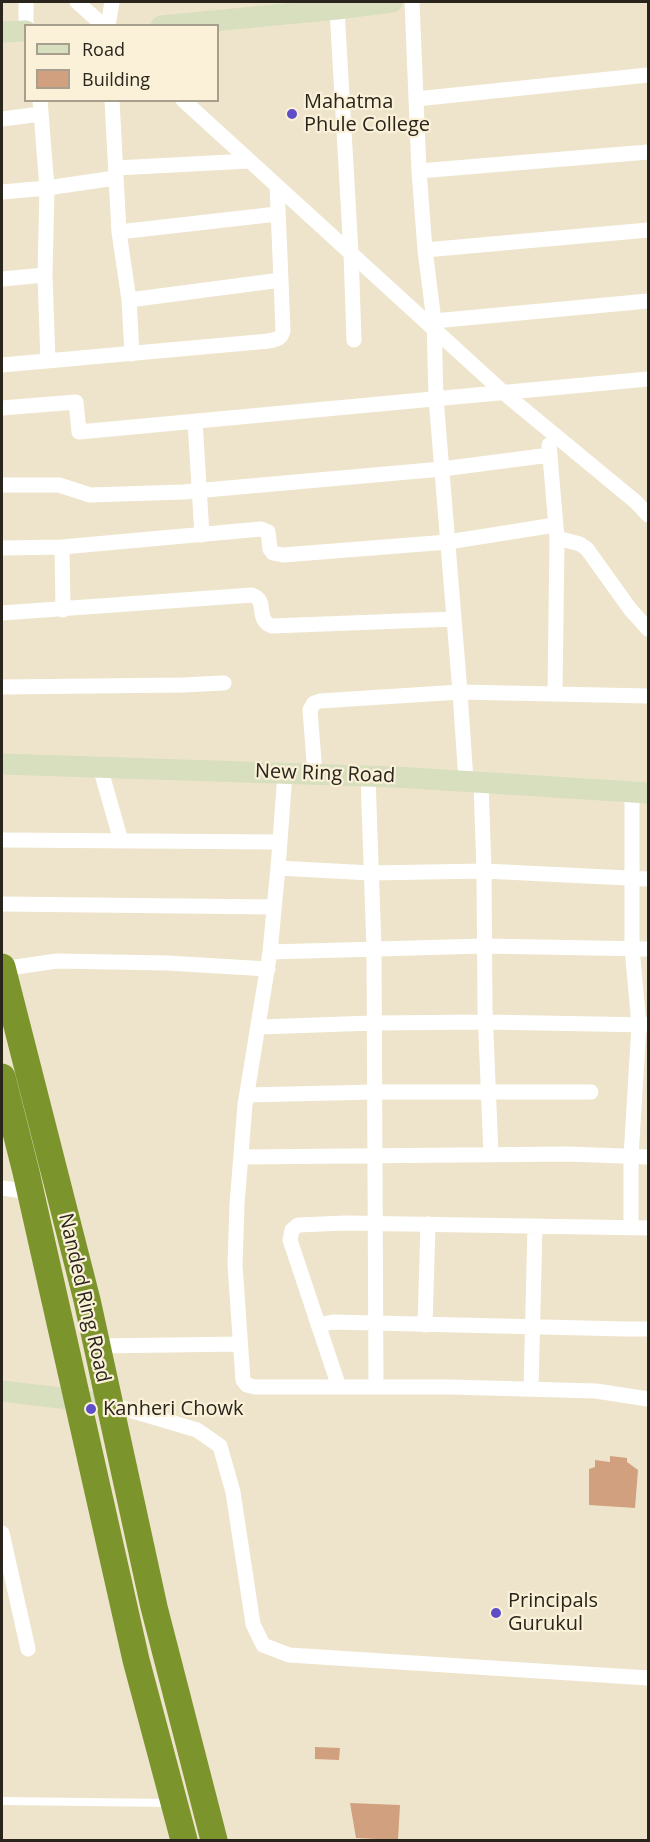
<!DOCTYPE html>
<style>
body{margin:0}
#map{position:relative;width:650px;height:1842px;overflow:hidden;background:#eee4cb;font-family:"Open Sans",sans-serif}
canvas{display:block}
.frame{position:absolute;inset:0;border:3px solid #29251c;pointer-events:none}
.legend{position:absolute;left:24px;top:24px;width:195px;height:78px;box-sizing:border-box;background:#fbf1d8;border:2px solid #a79f8d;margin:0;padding:8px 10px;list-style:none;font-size:18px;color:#29251c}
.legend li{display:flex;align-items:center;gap:12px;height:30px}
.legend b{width:30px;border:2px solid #a79f8d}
</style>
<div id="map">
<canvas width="650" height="1842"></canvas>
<div class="frame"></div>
<ul class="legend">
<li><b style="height:8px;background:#d7dfbf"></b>Road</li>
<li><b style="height:16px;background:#d1a17f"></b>Building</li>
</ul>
</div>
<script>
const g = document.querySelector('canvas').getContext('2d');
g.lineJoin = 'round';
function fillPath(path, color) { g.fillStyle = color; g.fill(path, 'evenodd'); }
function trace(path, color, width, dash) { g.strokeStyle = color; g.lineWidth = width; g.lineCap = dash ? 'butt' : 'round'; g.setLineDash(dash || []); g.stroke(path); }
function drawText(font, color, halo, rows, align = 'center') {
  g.font = font + ' "Open Sans",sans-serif'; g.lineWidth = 4.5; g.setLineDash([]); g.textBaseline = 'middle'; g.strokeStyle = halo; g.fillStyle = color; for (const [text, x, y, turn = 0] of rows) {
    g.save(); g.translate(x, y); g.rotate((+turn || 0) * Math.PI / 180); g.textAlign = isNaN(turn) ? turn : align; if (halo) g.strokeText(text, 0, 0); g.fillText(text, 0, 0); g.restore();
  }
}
const building = new Path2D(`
 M610,1456L627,1458V1462L638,1470L635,1508L589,1505V1469L595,1467V1460L610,1462Z
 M315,1747L340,1748L339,1760L315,1759Z
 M350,1803L400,1805L398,1840L356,1838Z`);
const lane = new Path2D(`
 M2,1801L169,1803`);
const street = new Path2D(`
 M77,2L104,26
 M412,2L419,171L425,250L434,321L436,398L460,692L648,696
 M337,9L351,253L354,340
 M26,26V2
 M108,26L112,2
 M416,99L648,75
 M40,100L47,188L45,275L48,361
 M112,100L119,232L129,300L281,280L277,186
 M183,100L504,393L636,502L648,515
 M2,119L41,114
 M116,168L249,161
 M419,171L648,152
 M2,192L47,188L115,178
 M119,232L277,214
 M425,250L648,230
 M2,279L45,275
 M129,300L132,354
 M434,321L648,301
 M2,365L269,341C277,339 281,339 283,331L281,280
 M2,408L76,402L79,432L648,379
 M195,421L202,535
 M549,445L557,538L555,694
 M2,485H59L90,495L183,492L442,469L550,455
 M557,538L580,544L587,549L630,609L648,629
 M62,547L261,529L268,532L270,549L273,553L283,555L448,542L555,525
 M2,548L62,547L63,610
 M2,613L252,595C269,601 254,619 272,626L454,619
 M2,687L183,685L224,683
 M100,767L121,841
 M285,773L278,868L270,952L245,1105L237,1204L235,1265L243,1380L247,1385L255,1387H451L596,1391L648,1399
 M315,774L310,710L314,703L320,701L460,692L466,781
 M368,776L374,949L376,1387
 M481,782L484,871L485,1010L491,1155
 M2,840L280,842
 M278,868L371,873L484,871L648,879
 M2,904L274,907
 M270,952L484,946L648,949
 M2,969L57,961L167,963L268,969
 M259,1027L374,1023L486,1022L648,1025
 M247,1095L374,1092H591
 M241,1157L569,1154L648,1157
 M2,1188L31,1192
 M631,1227V1157L639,1025L632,948V792
 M318,1325L333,1322L626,1329H648
 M425,1325L428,1224
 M97,1346L240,1344
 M339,1387L290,1240L292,1230L298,1225L346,1223L648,1228
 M531,1389L535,1226
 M109,1404L197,1430L220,1446L233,1492L253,1624L263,1645L289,1655L648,1678
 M2,1533L28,1649`);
const secondary = new Path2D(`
 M161,26L337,9L392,2
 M2,32L26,31
 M2,764L396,777L648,793
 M2,1391L109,1404`);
const highway = new Path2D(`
 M2,967L87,1300L154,1607L214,1840
 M2,1077L26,1172L136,1660L184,1840`);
const markers = [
 [292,114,6,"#5e4fc8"],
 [91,1409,6,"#5e4fc8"],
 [496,1613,6,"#5e4fc8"]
];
const poiNames = [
 ["Mahatma",304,102],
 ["Phule College",304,125],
 ["Kanheri Chowk",103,1409],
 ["Principals",508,1601],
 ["Gurukul",508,1624]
];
const streetNames = [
 ["New Ring Road",325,774,2],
 ["Nanded Ring Road",84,1298,77]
];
fillPath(building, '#d1a17f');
trace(lane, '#fff', 8);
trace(street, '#fff', 15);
trace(secondary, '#d7dfbf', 21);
trace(highway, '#7b942b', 27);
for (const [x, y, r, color] of markers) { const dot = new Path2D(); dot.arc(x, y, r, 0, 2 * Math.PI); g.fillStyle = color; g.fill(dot); trace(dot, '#fbf1d8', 2); }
drawText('20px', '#29251c', '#fbf1d8', poiNames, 'left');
drawText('20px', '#29251c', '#fbf1d8', streetNames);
</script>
